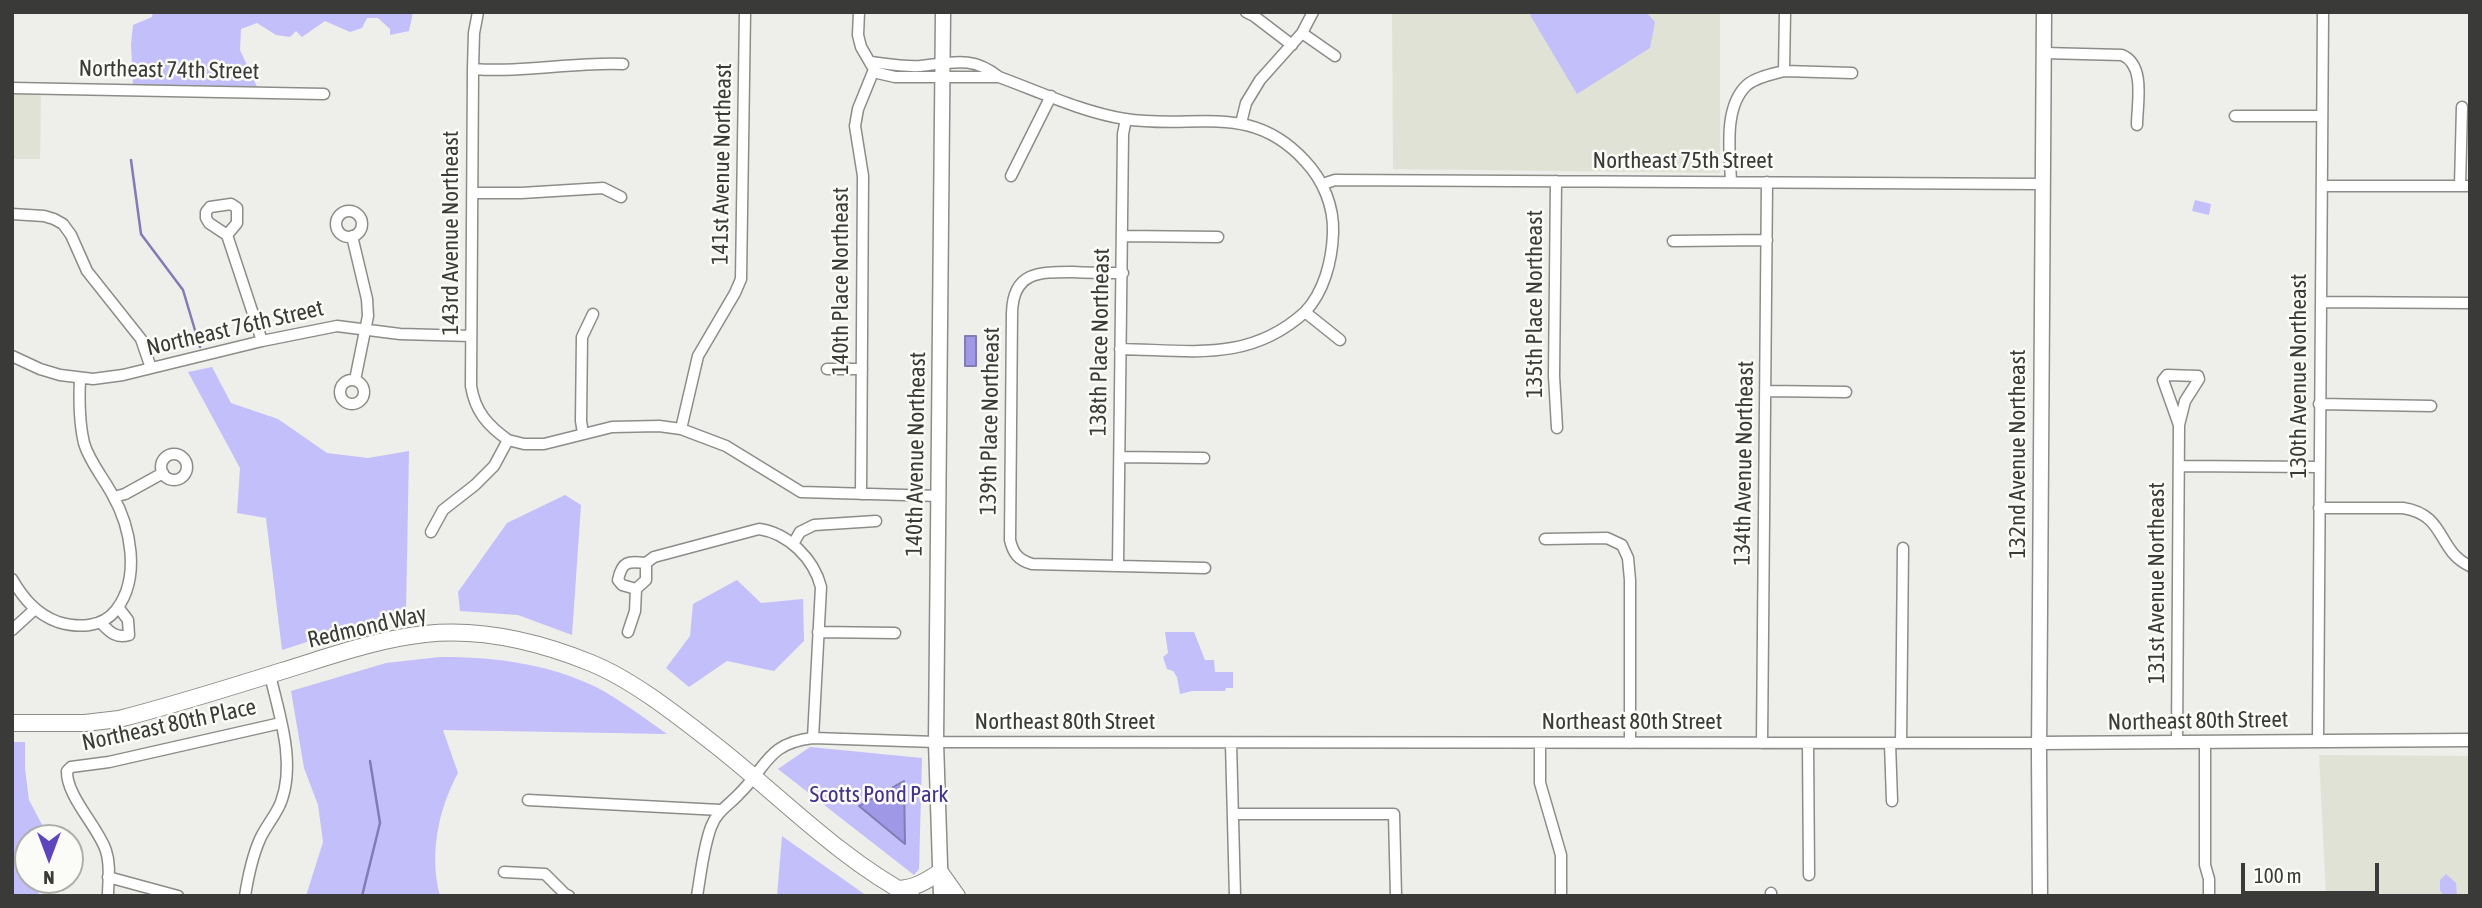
<!DOCTYPE html>
<style>
body{margin:0}
#map{position:relative;width:2482px;height:908px;overflow:hidden;background:#eeeeea;font-family:"Asap Condensed",sans-serif}
canvas{display:block}
.frame{position:absolute;inset:0;border:14px solid #3a3b39;pointer-events:none}
.north{position:absolute;left:14px;top:824px;width:70px;height:70px;box-sizing:border-box;background:#fbfbf7;border:2px solid #aeaeab;border-radius:50%;rotate:180deg;font-size:19px;font-weight:700;line-height:28px;text-align:center;color:#3a3b39}
.north::after{content:'';display:block;margin:auto;width:24px;height:32px;background:#5e45bd;clip-path:polygon(50% 0,100% 100%,50% 72%,0 100%)}
.scale{position:absolute;left:2241px;top:863px;width:138px;height:32px;box-sizing:border-box;border:4px solid #3a3b39;border-top:0;padding-left:9px;font-size:21px;line-height:24px;white-space:nowrap;color:#3a3b39;-webkit-text-stroke:5px #fbfbf7;paint-order:stroke}
</style>
<div id="map">
<canvas width="2482" height="908"></canvas>
<div class="frame"></div>
<div class="north">N</div>
<div class="scale">100 m</div>
</div>
<script>
const g = document.querySelector('canvas').getContext('2d');
g.lineJoin = 'round';
function fillPath(path, color) { g.fillStyle = color; g.fill(path, 'evenodd'); }
function trace(path, color, width, dash) { g.strokeStyle = color; g.lineWidth = width; g.lineCap = dash ? 'butt' : 'round'; g.setLineDash(dash || []); g.stroke(path); }
function drawText(font, color, halo, rows, align = 'center') {
  g.font = font + ' "Asap Condensed",sans-serif'; g.lineWidth = 5; g.setLineDash([]); g.textBaseline = 'middle'; g.strokeStyle = halo; g.fillStyle = color; for (const [text, x, y, turn = 0] of rows) {
    g.save(); g.translate(x, y); g.rotate((+turn || 0) * Math.PI / 180); g.textAlign = isNaN(turn) ? turn : align; if (halo) g.strokeText(text, 0, 0); g.fillText(text, 0, 0); g.restore();
  }
}
const built = new Path2D(`
 M1392,12H1720V173L1393,169Z
 M12,92H41L40,159H12Z
 M2319,755L2470,756V896H2326Z`);
const green = new Path2D(`
 M153,12H413L409,31L390,35V29L378,18H367L362,28L350,32L325,21L302,37L296,31L290,37L276,35L257,23L241,29L240,50L258,89L133,86L131,44L133,25L152,17Z
 M1533,12H1646L1655,22L1650,48L1577,94L1530,15Z
 M2195,200L2211,204L2209,215L2192,211Z
 M212,367L231,403L278,419L327,453L368,458L409,451L406,610L282,650L266,518L237,513L240,468L188,372Z
 M565,495L581,505L572,635L518,615L460,611L458,592L507,523Z
 M737,580L761,603L803,599L804,641L774,671L727,661L689,687L666,668L690,636L693,604Z
 M1165,632H1194L1205,660H1214L1215,672H1233V688H1226L1225,691H1192L1180,694L1177,677L1173,671L1167,669L1163,657L1168,653Z
 M440,657C493,657 545,663 594,686C619,699 643,717 667,734L443,730L458,773C438,810 429,855 440,896H306L323,842L318,805L304,768L291,691L386,663Z
 M12,742H25V769L29,800L49,838H28V880H42L38,896H12Z
 M810,747L922,758L919,869L914,875L778,769Z
 M782,836L867,896H777Z
 M2446,874L2456,883L2457,896H2444L2440,891V880Z`);
const water = new Path2D(`
 M965,336H976V366H965Z
 M904,781L905,844L859,806Z`);
const stream = new Path2D(`
 M131,160L141,234L183,290L200,347
 M362,896L380,823L370,761`);
const minor = new Path2D(`
 M478,12L474,33L473,69L471,386C475,411 487,425 508,440
 M859,12L858,35L861,47L872,66
 M1246,12L1254,16L1292,45
 M1302,33L1335,56
 M2044,53L2122,55C2146,65 2137,104 2137,125
 M871,62C887,64 904,67 920,66C952,63 972,55 999,77H895L873,72
 M473,69C523,73 573,62 623,64
 M1784,71L1852,73
 M999,77C1040,92 1082,112 1125,119C1195,130 1250,101 1305,161C1323,180 1334,206 1333,233C1332,261 1324,292 1305,312
 M12,88L324,94
 M2235,116H2322
 M1241,123L1246,103L1260,80L1302,33L1313,12
 M1011,176L1051,96
 M1556,181L1554,376L1557,428
 M1731,182C1730,153 1723,107 1747,85C1756,77 1773,74 1784,71L1785,12
 M1323,184L1335,180L2042,184
 M2322,186H2470
 M2460,186L2462,107
 M473,193H521L603,188L621,197
 M336 224a13 13 0 1 1 26 0a13 13 0 1 1-26 0Z
 M12,214L44,216L54,219L63,224L71,235L87,271L141,339L151,368
 M227,235L237,223V208L231,204L210,207L206,212V218L209,223L227,235L262,341
 M352,236L367,299L368,316L355,380
 M1123,236L1218,237
 M1673,241L1767,240
 M1123,273C1106,273 1090,273 1073,272C1040,272 1013,271 1012,313L1010,540C1013,553 1018,560 1032,564L1205,568
 M2321,302L2470,303
 M1120,349C1190,350 1249,363 1305,312L1340,340
 M12,356L40,369L60,375L93,379L123,375L262,341L337,326L400,334L471,336
 M827,369H862
 M340 392a12 12 0 1 1 24 0a12 12 0 1 1-24 0Z
 M1766,391L1846,392
 M2319,404L2431,406
 M681,429L698,356L735,293L741,279L745,12
 M583,433L581,421L582,337L593,314
 M161 467a13 13 0 1 1 26 0a13 13 0 1 1-26 0Z
 M1120,457L1204,458
 M2179,466L2319,467
 M861,494L863,176L855,126L858,109L873,72
 M114,497L125,494L163,473
 M2319,508H2403C2447,515 2436,550 2470,566
 M431,532L443,510L475,485L494,466L508,440L524,444H544L612,427L659,426L681,429L726,446L801,492L939,496
 M1545,539L1607,538L1622,545L1628,558L1630,580V743
 M793,544L800,532L814,525L876,521
 M646,563C628,561 622,561 618,580L622,585L636,589L646,580V563L654,557L759,529C788,533 814,559 821,587L813,738
 M1118,566L1123,134L1126,119
 M12,579C23,598 36,614 58,622C78,628 102,628 116,610C141,578 131,527 112,494C103,477 89,461 84,443C79,422 79,400 80,379
 M100,622C109,631 115,639 129,635L128,620L118,607
 M12,630L35,609
 M628,632L635,611L636,589
 M818,632L895,633
 M2318,741L2323,12
 M2177,742L2179,425L2163,380L2167,375L2198,376L2199,379L2185,401L2179,425
 M2205,742V865L2209,879V896
 M1231,743L1235,896
 M1540,743V783L1561,855V896
 M1762,743L1767,182
 M1808,743L1809,875
 M1890,743L1892,801
 M1901,743L1903,548
 M528,800L720,810
 M1233,814H1394L1396,896
 M504,872L545,874L565,894L569,896
 M108,877L178,896
 M108,896C108,881 111,865 106,851C99,828 66,796 67,771L71,767L109,762L281,723
 M245,896C248,877 252,857 260,839C266,826 276,815 281,802C296,762 279,714 270,675
 M697,896C701,873 703,849 711,827C717,811 728,806 739,794C767,767 767,743 813,738L936,742L2039,743
 M1771,896V893`);
const tertiary = new Path2D(`
 M2039,743L2470,740`);
const secondary = new Path2D(`
 M941,896L936,742L943,12
 M2040,896L2039,755L2044,12`);
const primary = new Path2D(`
 M12,723H85L119,719C174,705 228,688 282,671C328,657 377,639 425,634C481,628 539,642 591,663C633,680 678,716 714,744C778,794 840,859 911,896
 M898,889C916,888 926,881 940,872L957,896`);
const streetNames = [
 ["Northeast 74th Street",169,70,1],
 ["Northeast 75th Street",1683,161],
 ["141st Avenue Northeast",722,164,-89],
 ["143rd Avenue Northeast",451,233,-90],
 ["140th Place Northeast",841,281,-90],
 ["135th Place Northeast",1535,304,-90],
 ["Northeast 76th Street",235,328,-13],
 ["138th Place Northeast",1100,342,-89],
 ["130th Avenue Northeast",2299,376,-90],
 ["139th Place Northeast",990,421,-89],
 ["140th Avenue Northeast",916,454,-89],
 ["132nd Avenue Northeast",2018,454,-90],
 ["134th Avenue Northeast",1744,463,-89],
 ["131st Avenue Northeast",2157,583,-90],
 ["Redmond Way",367,627,-13],
 ["Northeast 80th Street",2198,721,-1],
 ["Northeast 80th Street",1065,722],
 ["Northeast 80th Street",1632,722],
 ["Northeast 80th Place",169,725,-12]
];
const parkNames = [
 ["Scotts Pond Park",879,795]
];
fillPath(built, '#e1e2d6');
fillPath(green, '#c3bffa');
fillPath(water, '#9f98e7');
trace(water, '#817cb3', 2);
trace(stream, '#817cb3', 2.5);
trace(minor, '#8c8d89', 13);
trace(tertiary, '#8c8d89', 15);
trace(secondary, '#8c8d89', 17);
trace(primary, '#8c8d89', 18);
trace(minor, '#fff', 10);
trace(tertiary, '#fff', 12);
trace(secondary, '#fff', 14);
trace(primary, '#fff', 16);
drawText('23px', '#3a3b39', '#fbfbf7', streetNames);
drawText('23px', '#44318c', '#fbfbf7', parkNames);
</script>
